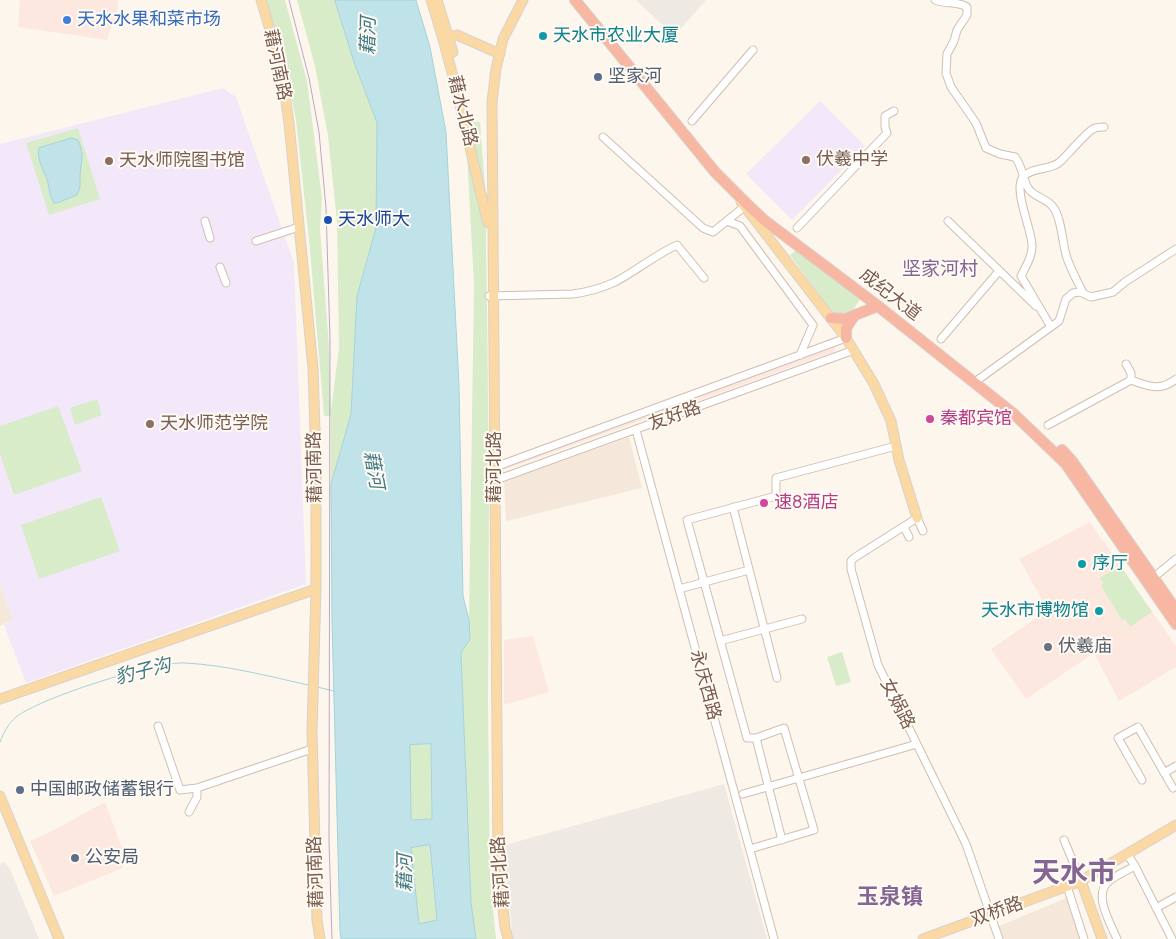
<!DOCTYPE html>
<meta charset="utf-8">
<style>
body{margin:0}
canvas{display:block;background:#fdf6ec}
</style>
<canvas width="1176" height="939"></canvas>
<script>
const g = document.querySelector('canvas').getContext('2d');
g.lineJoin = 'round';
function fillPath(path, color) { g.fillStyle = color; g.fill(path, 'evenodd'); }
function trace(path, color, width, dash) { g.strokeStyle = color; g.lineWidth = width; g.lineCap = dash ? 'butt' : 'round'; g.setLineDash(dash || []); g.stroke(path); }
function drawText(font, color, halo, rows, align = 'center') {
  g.font = font + ' Manrope,"Noto Sans SC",sans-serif'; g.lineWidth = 4; g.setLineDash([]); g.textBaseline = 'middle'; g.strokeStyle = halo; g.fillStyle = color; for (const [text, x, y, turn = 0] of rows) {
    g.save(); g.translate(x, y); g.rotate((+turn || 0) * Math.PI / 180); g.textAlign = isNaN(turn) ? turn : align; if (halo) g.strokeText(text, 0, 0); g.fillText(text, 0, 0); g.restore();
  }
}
const residential = new Path2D(`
 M629,437L642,488L506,521L504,482Z
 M0,584L13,620L0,626Z
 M1066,898L1080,939H1004L999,926Z`);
const commercial = new Path2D(`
 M20,0H118L117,12L107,40L18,27Z
 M832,340L836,351L501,471L498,461Z
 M1090,522L1176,646V667L1119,701L1094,653L1026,699L991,649L1048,610L1019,559Z
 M533,636L549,692L504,705V640Z
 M105,802L125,856L123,868L54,896L30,841L52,831Z`);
const industrial = new Path2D(`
 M636,0H706L674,36Z
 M724,784L767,939H513L505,865V845Z
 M4,862L10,869L39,939H0V864Z`);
const education = new Path2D(`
 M223,88L236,97L294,263L306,584L26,683L4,625L13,620L0,584V144Z
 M820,101L865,146L792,220L746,174Z`);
const green = new Path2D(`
 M265,0H285L307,81L322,198L320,228L329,347L331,411L339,348L337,221L328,136L315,66L297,0H335L354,62L377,123L376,228L357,296L351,414L331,484V416H324L310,249L296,120L281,46Z
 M463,121L480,122L485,187L487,300L489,501L488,704L490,878L496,939H476L471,903L461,653L470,639L469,620L474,285L467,153Z
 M78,128L100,199L49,215L26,143Z
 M797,249L860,299C852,312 851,317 835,316L790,255Z
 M97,399L102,415L75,425L70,408Z
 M58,406L82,471L14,495L0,454V426Z
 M101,497L120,551L39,579L21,525Z
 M1120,565L1152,612L1130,627L1125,619L1122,620L1101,586L1103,583L1100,578Z
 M842,652L851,682L836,686L827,657Z
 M431,744L432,819L410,820V745Z
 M430,845L437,921L419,924L411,848Z`);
const water = new Path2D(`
 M335,0H416L430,47L446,132L459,385L463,596L469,620L470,639L461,653L471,903L476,939H341L340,932L332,621L331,484L351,414L357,296L376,228L377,123L354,62ZM431,744L432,819L411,820L410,745ZM430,845L437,920L419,924L411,848Z
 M72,138L78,140C85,157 81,159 80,176C80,183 81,188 77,195L57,203H54C49,196 50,191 48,183C45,171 36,161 39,148Z`);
const stream = new Path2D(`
 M317,687L334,691
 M0,742C4,732 8,724 16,717C40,698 155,661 185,663C226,665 268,676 308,685`);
const minor = new Path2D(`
 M935,0C946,5 955,0 967,7V15L957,30L954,41L947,54L946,73L951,87L976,123L986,148L1000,154L1015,157C1023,167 1022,178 1028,188C1033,197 1047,198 1053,207C1062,218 1062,244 1067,258C1071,270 1078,282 1083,293
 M692,121L753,50
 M603,137L703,228L713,232L744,207
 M205,221L210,238
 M727,221L740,226L813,325L800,355
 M948,221L1036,306
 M797,228L887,133L885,127V116L894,111
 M256,241L299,227
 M220,267L226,283
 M489,296L573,294C587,292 602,288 615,282C636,271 655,255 677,245L704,278
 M1051,327L1021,276C1026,266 1033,255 1032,244C1031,229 1013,188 1023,177C1033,166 1051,171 1061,161C1067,155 1088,131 1093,129C1096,127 1101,127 1104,127
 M941,339L999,271
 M979,379L1059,321L1066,299L1073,293L1080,292L1091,297L1113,292L1125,282L1176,249
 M1131,380C1148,386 1160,392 1176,379
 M1048,425L1131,380V373L1126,364
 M636,430L774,939
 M495,467L846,338
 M496,480L854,350
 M733,507L777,678
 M904,527L909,537
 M923,531L917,518L854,558L851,561V569L878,665L966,844L999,939
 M1159,573L1176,559
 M679,589L749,570
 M720,641L802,619
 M158,726L180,790L197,788L312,749
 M1164,773L1176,766
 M1142,780L1118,738L1138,727L1173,788
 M743,794L917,744
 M189,812L197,797V788
 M782,840L756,738H747L687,520L776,496V478L896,446
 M1064,840L1081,881
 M750,849L814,830L784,728L756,738
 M1135,866L1172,939
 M1067,886L1084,939
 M1156,908L1176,897
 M1117,939C1111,924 1094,897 1107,883C1114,876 1126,871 1135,866L1127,854`);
const major = new Path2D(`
 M261,0L281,66L289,123L313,368L316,462V589L312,731L317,920L320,939
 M431,0C455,73 469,148 488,223
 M437,0L453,52
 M444,38L457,35L500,54
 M741,202L846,338L874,384L891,421L899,460L917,518
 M0,699L316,589
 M0,796L59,939
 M1081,881L1102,939
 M508,939L505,927L498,861L492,102L496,69L503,39L523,0
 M923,939L1081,881L1176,825`);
const highway = new Path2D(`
 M575,0L715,172L746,203L764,220L878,306L1015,415L1066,464L1176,624
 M831,318L845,319L878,306
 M846,338V328L854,316
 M1062,450L1072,461L1176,610`);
const tram = new Path2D(`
 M289,0L309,78L319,132L326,208L330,339L329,841L332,939`);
const markers = [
 [67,20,5,"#3f7fe0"],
 [543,36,5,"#0f9aa8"],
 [598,77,5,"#5c6f8a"],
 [806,160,5,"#8d6e63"],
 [109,161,5,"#8d6e63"],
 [328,220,5,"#1a4fb4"],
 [930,419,5,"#d1479c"],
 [150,424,5,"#8d6e63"],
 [764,503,5,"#d1479c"],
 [1082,564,5,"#0f9aa8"],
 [1099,611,5,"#0f9aa8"],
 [1048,647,5,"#6b7280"],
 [20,790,5,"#5c6f8a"],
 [75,858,5,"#5c6f8a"]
];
const shopNames = [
 ["天水水果和菜市场",77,20]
];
const cultureNames = [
 ["天水市农业大厦",553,36],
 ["序厅",1092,564],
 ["天水市博物馆",1089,611,"right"]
];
const streetNames = [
 ["藉河南路",277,65,78],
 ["藉水北路",462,111,76],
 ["成纪大道",890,295,38],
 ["友好路",675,416,-20],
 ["藉河南路",315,467,-91],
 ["藉河北路",495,467,-90],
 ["永庆西路",705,685,75],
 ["女娲路",897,704,63],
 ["藉河南路",316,872,-92],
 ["藉河北路",501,872,-94],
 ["双桥路",997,912,-20]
];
const serviceNames = [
 ["坚家河",608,77],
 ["中国邮政储蓄银行",30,790],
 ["公安局",85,858]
];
const educationNames = [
 ["伏羲中学",816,160],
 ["天水师院图书馆",119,161],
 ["天水师范学院",160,424]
];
const transitNames = [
 ["天水师大",338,220]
];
const hotelNames = [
 ["秦都宾馆",940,419],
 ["速8酒店",774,503]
];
const worshipNames = [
 ["伏羲庙",1058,647]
];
const waterNames = [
 ["藉河",369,36,-89],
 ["藉河",373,470,79],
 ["豹子沟",143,672,-14],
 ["藉河",406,873,-90]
];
const neighbourhoodNames = [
 ["坚家河村",940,270]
];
const districtNames = [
 ["玉泉镇",890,898]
];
const townNames = [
 ["天水市",1074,874]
];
fillPath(residential, '#f5e8da');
fillPath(commercial, '#fde8e0');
fillPath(industrial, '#efe9e4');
fillPath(education, '#f3e8fa');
fillPath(green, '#d8ecc9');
fillPath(water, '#bfe3e8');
trace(water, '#a5d3da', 1);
trace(stream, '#a5d3da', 1);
trace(minor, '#d1beb0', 9);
trace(major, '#dad1cd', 11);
trace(highway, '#dad1cd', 12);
trace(minor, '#fff', 7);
trace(major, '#fbd9a5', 9);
trace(highway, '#f7b7a3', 10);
trace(tram, '#b9a8c9', 1);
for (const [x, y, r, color] of markers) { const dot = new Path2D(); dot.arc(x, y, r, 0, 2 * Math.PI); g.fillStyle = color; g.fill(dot); trace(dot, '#fffaf3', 2); }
drawText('18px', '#366cbe', '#fffaf3', shopNames, 'left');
drawText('18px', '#0d838f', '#fffaf3', cultureNames, 'left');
drawText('18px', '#7a5c4d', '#fffaf3', streetNames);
drawText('18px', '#4e5e75', '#fffaf3', serviceNames, 'left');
drawText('18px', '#785e54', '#fffaf3', educationNames, 'left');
drawText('18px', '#164399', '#fffaf3', transitNames, 'left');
drawText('18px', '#b23c85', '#fffaf3', hotelNames, 'left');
drawText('18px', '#5b616d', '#fffaf3', worshipNames, 'left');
drawText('italic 19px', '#437c86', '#fffaf3', waterNames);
drawText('19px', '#846695', '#fffaf3', neighbourhoodNames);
drawText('bold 22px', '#846695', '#fffaf3', districtNames);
drawText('bold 28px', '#846695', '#fffaf3', townNames);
</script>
